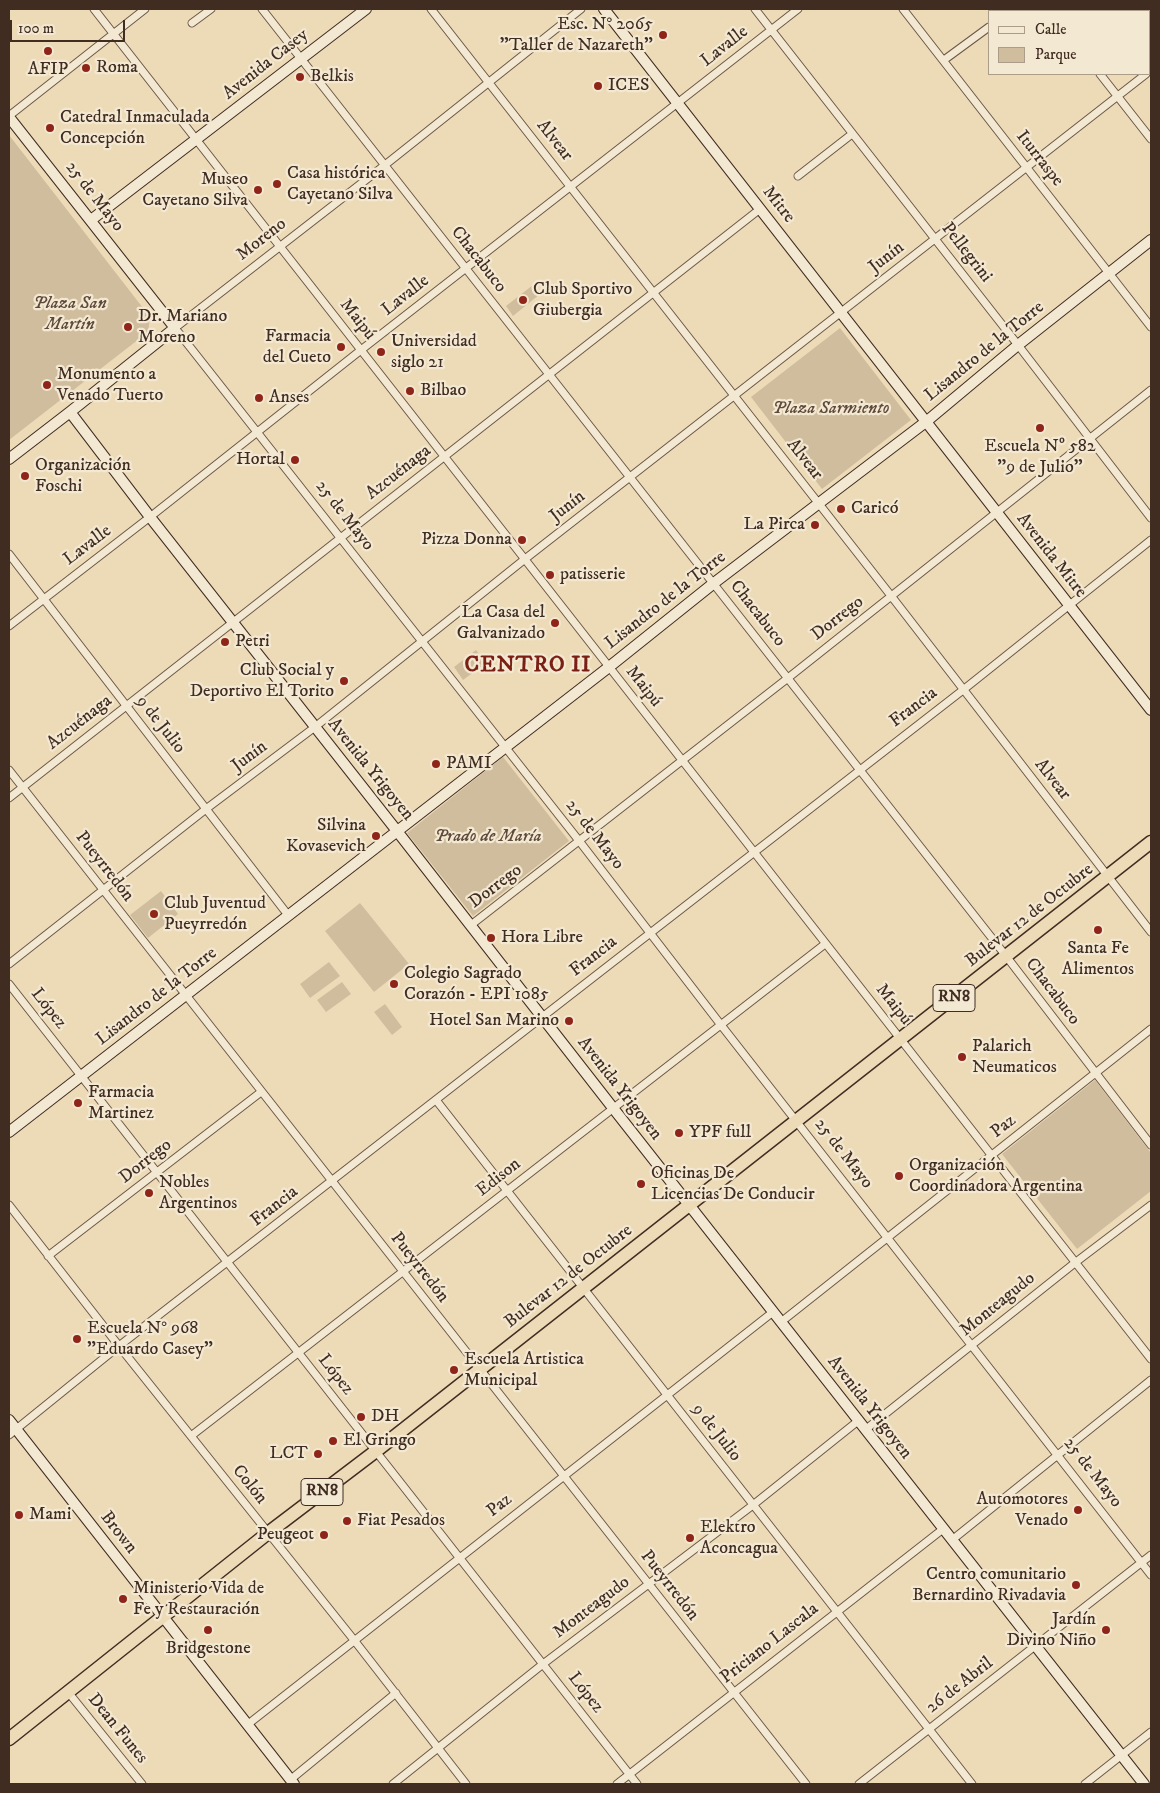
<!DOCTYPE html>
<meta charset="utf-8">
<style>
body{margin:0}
#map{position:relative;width:1160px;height:1793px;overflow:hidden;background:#eddbb8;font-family:"IM FELL DW Pica",serif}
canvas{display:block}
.frame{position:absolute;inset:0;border:10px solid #412c22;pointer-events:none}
.legend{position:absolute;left:988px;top:10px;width:162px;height:65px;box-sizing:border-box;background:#f3e8d1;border:1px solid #ac9d8b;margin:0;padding:6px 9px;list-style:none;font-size:15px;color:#412c22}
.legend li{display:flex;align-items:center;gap:10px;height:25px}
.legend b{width:25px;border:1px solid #ac9d8b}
.scale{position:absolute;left:10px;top:20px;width:115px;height:22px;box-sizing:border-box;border:2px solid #412c22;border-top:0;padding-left:6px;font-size:15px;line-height:18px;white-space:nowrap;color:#412c22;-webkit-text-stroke:4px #f3e8d1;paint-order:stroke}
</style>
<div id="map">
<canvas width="1160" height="1793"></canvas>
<div class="frame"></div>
<ul class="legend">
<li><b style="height:6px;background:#f3e8d1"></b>Calle</li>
<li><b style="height:14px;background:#d0bd9e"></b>Parque</li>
</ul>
<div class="scale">100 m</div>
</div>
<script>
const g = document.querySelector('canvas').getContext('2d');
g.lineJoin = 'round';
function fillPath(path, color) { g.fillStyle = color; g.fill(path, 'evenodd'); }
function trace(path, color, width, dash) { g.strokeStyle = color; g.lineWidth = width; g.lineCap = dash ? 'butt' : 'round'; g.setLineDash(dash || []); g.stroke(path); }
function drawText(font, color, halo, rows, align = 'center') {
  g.font = font + ' "IM FELL DW Pica",serif'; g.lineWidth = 4.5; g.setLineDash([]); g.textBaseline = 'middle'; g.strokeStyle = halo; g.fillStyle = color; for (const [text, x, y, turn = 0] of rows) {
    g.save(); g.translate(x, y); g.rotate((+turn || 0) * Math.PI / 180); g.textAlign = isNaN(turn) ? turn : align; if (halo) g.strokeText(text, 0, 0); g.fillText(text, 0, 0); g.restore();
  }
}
const green = new Path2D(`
 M9,135L150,317L148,332L9,440Z
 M533,285L540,294L513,316L506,306Z
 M840,328L911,420L822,489L751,397Z
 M476,650L486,663L463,680L454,667Z
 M503,757L569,841L473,916L407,833Z
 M161,891L178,914L148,938L130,915Z
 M360,903L409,964L374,992L325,931Z
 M329,962L340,976L310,998L300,984Z
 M342,982L351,994L326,1012L317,1000Z
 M385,1004L402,1027L392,1035L374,1012Z
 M1095,1080L1151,1153V1191L1077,1249L1002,1154Z`);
const street = new Path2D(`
 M94,9L1151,1359
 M262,9L1006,956L1151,1145
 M431,9L892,597L1151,932
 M581,9L385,165L175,328L580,842L721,1025L1151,1575
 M755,9L1018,345L1151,518
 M903,9L1151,327
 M1049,9L1051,11
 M1010,11L1013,9
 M192,23L211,9
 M944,60L989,27
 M1100,74L1151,139
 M9,116L145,9
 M798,176L852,134
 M9,554L288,915
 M9,626L150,517L361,350L798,9
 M9,770L806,1784
 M9,798L760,209
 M471,925L788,678L1151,390
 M9,964L206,809L315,727L525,559L1146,74
 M9,984L637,1784
 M436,1100L972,1784
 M9,1205L119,1346L354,1640L466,1784
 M48,1256L261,1092
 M781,1322L1151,1029
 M865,1430L1076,1262L1151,1205
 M9,1435L119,1346L963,690L1151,540
 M191,1436L825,944
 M952,1540L1151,1380
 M68,1692L142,1784
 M247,1725L773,1312
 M290,1780L396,1693
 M393,1784L543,1664L753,1505L858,1421
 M617,1784L943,1529
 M859,1784L1151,1555
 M1085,1784L1151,1732`);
const secondary = new Path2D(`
 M604,9L1151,710
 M9,117L175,328L70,412L9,459
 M91,220L366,9
 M70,412L150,517L397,831L613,1108L1144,1784
 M9,1132L609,667L714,583L927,421L1018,345L1151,240
 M9,1420L294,1784`);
const highway = new Path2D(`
 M9,1739L268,1533L376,1451L1151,842`);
const markers = [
 [663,35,5,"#8f2418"],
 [48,51,5,"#8f2418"],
 [86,68,5,"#8f2418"],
 [300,77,5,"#8f2418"],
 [598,86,5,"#8f2418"],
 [50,128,5,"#8f2418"],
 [277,184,5,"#8f2418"],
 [258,190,5,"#8f2418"],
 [523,300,5,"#8f2418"],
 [128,327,5,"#8f2418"],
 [341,347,5,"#8f2418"],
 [381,352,5,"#8f2418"],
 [47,385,5,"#8f2418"],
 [410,391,5,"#8f2418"],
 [259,398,5,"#8f2418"],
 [1040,428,5,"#8f2418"],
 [295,460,5,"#8f2418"],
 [25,476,5,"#8f2418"],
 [841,509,5,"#8f2418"],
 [815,525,5,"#8f2418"],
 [522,540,5,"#8f2418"],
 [550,575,5,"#8f2418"],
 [555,623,5,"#8f2418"],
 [225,642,5,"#8f2418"],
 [344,681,5,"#8f2418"],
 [436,764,5,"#8f2418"],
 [376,836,5,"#8f2418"],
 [154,914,5,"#8f2418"],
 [1098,930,5,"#8f2418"],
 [491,938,5,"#8f2418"],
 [394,984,5,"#8f2418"],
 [569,1021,5,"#8f2418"],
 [962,1057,5,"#8f2418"],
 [78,1103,5,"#8f2418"],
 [679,1133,5,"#8f2418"],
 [899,1176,5,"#8f2418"],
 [641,1184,5,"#8f2418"],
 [149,1193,5,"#8f2418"],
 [77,1339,5,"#8f2418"],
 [454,1370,5,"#8f2418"],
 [361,1417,5,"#8f2418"],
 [333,1441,5,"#8f2418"],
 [318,1454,5,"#8f2418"],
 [1078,1510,5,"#8f2418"],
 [19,1515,5,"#8f2418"],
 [347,1521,5,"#8f2418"],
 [324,1535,5,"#8f2418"],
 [690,1538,5,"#8f2418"],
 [1076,1585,5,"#8f2418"],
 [123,1599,5,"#8f2418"],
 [208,1630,5,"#8f2418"],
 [1106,1630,5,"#8f2418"]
];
const shields = [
 [954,998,42],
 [322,1492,42]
];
const shieldNames = [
 ["RN8",954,998],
 ["RN8",322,1492]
];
const poiNames = [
 ["Esc. N° 2065",653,25,"right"],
 ["\"Taller de Nazareth\"",653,46,"right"],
 ["Roma",96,68],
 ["AFIP",48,70,"center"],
 ["Belkis",310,77],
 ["ICES",608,86],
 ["Catedral Inmaculada",60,118],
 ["Concepción",60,139],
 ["Casa histórica",287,174],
 ["Cayetano Silva",287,195],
 ["Museo",248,180,"right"],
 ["Cayetano Silva",248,201,"right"],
 ["Club Sportivo",533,290],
 ["Giubergia",533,311],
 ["Dr. Mariano",138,317],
 ["Moreno",138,338],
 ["Farmacia",331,337,"right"],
 ["del Cueto",331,358,"right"],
 ["Universidad",391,342],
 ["siglo 21",391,363],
 ["Monumento a",57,375],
 ["Venado Tuerto",57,396],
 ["Bilbao",420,391],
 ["Anses",269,398],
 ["Escuela Nº 582",1040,447,"center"],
 ["\"9 de Julio\"",1040,468,"center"],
 ["Hortal",285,460,"right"],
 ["Organización",35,466],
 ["Foschi",35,487],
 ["Caricó",851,509],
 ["La Pirca",805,525,"right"],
 ["Pizza Donna",512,540,"right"],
 ["patisserie",560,575],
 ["La Casa del",545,613,"right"],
 ["Galvanizado",545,634,"right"],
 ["Petri",235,642],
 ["Club Social y",334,671,"right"],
 ["Deportivo El Torito",334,692,"right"],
 ["PAMI",446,764],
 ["Silvina",366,826,"right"],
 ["Kovasevich",366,847,"right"],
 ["Club Juventud",164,904],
 ["Pueyrredón",164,925],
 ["Hora Libre",501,938],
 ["Santa Fe",1098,949,"center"],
 ["Alimentos",1098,970,"center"],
 ["Colegio Sagrado",404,974],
 ["Corazón - EPI 1085",404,995],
 ["Hotel San Marino",559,1021,"right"],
 ["Palarich",972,1047],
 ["Neumaticos",972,1068],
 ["Farmacia",88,1093],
 ["Martinez",88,1114],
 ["YPF full",689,1133],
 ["Organización",909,1166],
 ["Coordinadora Argentina",909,1187],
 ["Oficinas De",651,1174],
 ["Licencias De Conducir",651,1195],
 ["Nobles",159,1183],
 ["Argentinos",159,1204],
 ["Escuela N° 968",87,1329],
 ["\"Eduardo Casey\"",87,1350],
 ["Escuela Artistica",464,1360],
 ["Municipal",464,1381],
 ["DH",371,1417],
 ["El Gringo",343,1441],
 ["LCT",308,1454,"right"],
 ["Automotores",1068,1500,"right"],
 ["Venado",1068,1521,"right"],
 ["Mami",29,1515],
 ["Fiat Pesados",357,1521],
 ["Elektro",700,1528],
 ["Aconcagua",700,1549],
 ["Peugeot",314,1535,"right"],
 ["Centro comunitario",1066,1575,"right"],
 ["Bernardino Rivadavia",1066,1596,"right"],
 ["Ministerio Vida de",133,1589],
 ["Fe y Restauración",133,1610],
 ["Jardín",1096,1620,"right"],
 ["Divino Niño",1096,1641,"right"],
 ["Bridgestone",208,1649,"center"]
];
const streetNames = [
 ["Lavalle",725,47,-38],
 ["Avenida Casey",266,65,-38],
 ["Alvear",554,141,52],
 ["Iturraspe",1039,159,52],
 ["25 de Mayo",94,197,52],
 ["Mitre",778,205,52],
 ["Moreno",262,240,-38],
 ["Pellegrini",966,253,52],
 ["Junín",887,258,-38],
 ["Chacabuco",478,260,52],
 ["Lavalle",406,296,-38],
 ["Maipú",357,320,52],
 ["Lisandro de la Torre",985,352,-39],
 ["Alvear",804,460,52],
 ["Azcuénaga",399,473,-38],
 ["Junín",568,507,-38],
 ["25 de Mayo",344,516,52],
 ["Lavalle",88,546,-37],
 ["Avenida Mitre",1051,556,52],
 ["Lisandro de la Torre",666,601,-38],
 ["Chacabuco",757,614,52],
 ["Dorrego",838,619,-38],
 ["Maipú",643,687,52],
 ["Francia",914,708,-37],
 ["Azcuénaga",80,723,-38],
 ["9 de Julio",160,725,52],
 ["Junín",250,757,-37],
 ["Avenida Yrigoyen",370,770,51],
 ["Alvear",1052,780,52],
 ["25 de Mayo",594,835,52],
 ["Pueyrredón",104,867,52],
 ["Dorrego",496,887,-37],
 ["Bulevar 12 de Octubre",1030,916,-38],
 ["Francia",594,957,-38],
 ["Chacabuco",1052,992,53],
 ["Lisandro de la Torre",157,997,-38],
 ["Maipú",893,1005,52],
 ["López",48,1009,52],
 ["Avenida Yrigoyen",619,1089,52],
 ["Paz",1004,1127,-38],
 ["25 de Mayo",843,1154,52],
 ["Dorrego",146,1162,-38],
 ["Edison",499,1178,-38],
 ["Francia",275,1207,-38],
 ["Pueyrredón",419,1268,52],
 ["Bulevar 12 de Octubre",569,1277,-38],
 ["Monteagudo",998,1305,-39],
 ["López",335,1375,52],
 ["Avenida Yrigoyen",869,1408,52],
 ["9 de Julio",716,1433,52],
 ["25 de Mayo",1092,1473,52],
 ["Colón",249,1485,51],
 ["Paz",500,1506,-38],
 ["Brown",118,1533,52],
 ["Pueyrredón",669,1586,52],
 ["Monteagudo",592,1608,-37],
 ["Priciano Lascala",770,1644,-38],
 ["26 de Abril",960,1686,-38],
 ["López",585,1693,52],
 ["Dean Funes",117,1729,51]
];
const parkNames = [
 ["Plaza San",70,304],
 ["Martín",70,325],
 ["Plaza Sarmiento",831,409],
 ["Prado de María",488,837]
];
const districtNames = [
 ["CENTRO II",528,666]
];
fillPath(green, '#d0bd9e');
trace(street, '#6c5848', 9);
trace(secondary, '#412c22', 12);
trace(highway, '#412c22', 15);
trace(street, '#f3e8d1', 7);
trace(secondary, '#f3e8d1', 10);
trace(highway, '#eddbb8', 12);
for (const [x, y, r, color] of markers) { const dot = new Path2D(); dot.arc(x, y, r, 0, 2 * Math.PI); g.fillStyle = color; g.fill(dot); trace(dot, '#f3e8d1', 2); }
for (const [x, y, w] of shields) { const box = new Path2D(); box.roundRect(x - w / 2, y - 13.5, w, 27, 4); g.fillStyle = '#f3e8d1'; g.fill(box); trace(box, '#412c22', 1); }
drawText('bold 16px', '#412c22', null, shieldNames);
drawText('18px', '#412c22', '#f3e8d1', poiNames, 'left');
drawText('18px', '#412c22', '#f3e8d1', streetNames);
drawText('italic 18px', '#5e493b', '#f3e8d1', parkNames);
g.letterSpacing = '1px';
drawText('bold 22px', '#7a1f14', '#f3e8d1', districtNames);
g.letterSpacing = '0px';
</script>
